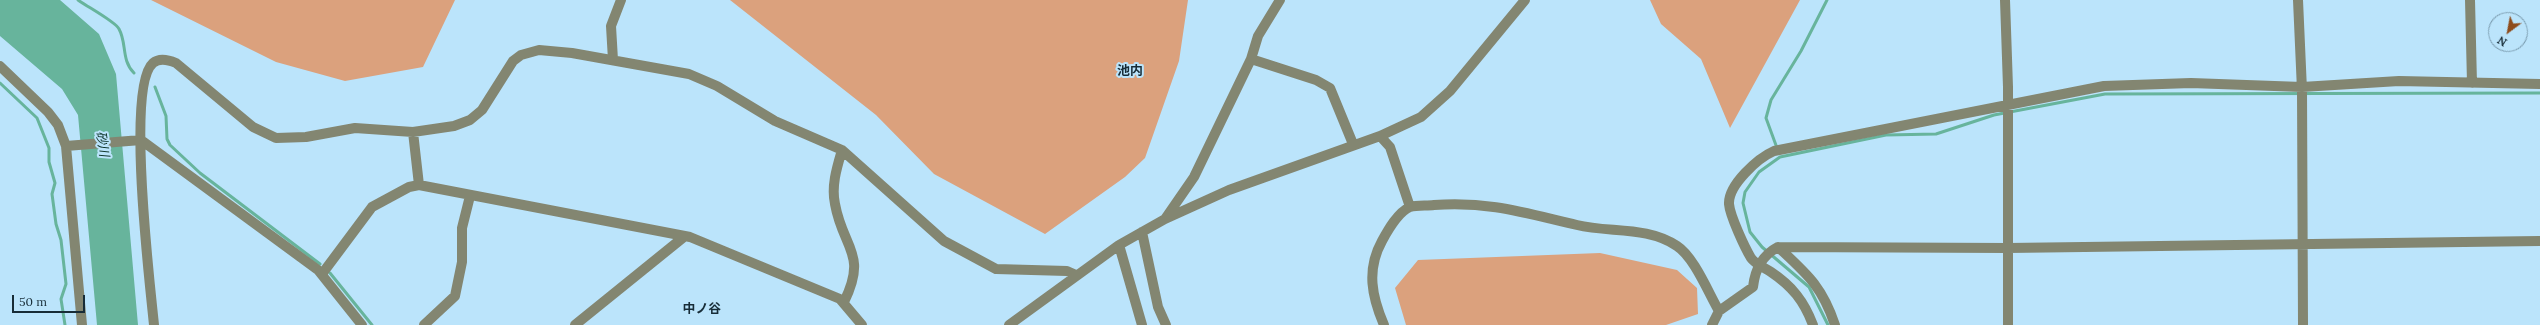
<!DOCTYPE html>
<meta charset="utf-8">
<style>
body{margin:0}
#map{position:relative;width:2540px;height:325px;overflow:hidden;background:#bbe4fb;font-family:Lora,serif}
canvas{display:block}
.north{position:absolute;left:2488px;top:12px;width:40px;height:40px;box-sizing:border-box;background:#bbe4fb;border:1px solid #799aad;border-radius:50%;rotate:212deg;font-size:11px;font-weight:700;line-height:16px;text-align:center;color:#172c37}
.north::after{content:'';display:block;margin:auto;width:14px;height:18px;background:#8e4c1c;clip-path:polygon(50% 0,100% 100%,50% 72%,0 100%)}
.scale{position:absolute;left:12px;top:295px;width:73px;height:18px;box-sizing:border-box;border:2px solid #172c37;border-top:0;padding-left:5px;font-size:12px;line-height:14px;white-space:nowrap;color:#172c37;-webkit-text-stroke:3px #bbe4fb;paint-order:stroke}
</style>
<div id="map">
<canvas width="2540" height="325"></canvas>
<div class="north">N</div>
<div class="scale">50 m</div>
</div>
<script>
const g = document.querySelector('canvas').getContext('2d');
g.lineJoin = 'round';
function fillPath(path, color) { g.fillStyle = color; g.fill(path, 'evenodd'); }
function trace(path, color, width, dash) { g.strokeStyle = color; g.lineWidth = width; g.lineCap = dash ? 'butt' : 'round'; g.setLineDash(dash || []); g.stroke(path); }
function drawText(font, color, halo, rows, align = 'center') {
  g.font = font + ' Lora,"Noto Sans JP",serif'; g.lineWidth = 4; g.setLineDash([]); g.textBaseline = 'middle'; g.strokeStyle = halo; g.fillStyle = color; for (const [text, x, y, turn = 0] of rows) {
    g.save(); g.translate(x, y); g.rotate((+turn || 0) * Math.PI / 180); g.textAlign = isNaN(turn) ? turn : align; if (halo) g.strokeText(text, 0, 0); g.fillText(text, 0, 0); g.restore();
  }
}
const forest = new Path2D(`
 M151,0H455L423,67L345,81L276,62Z
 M730,0H1188L1179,61L1145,158L1125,177L1045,234L934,174L876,115Z
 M1650,0H1800L1730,128L1701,59L1661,24Z
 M1600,253L1677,270L1697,288L1698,314L1666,325H1406L1395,288L1418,260Z`);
const water = new Path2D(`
 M0,0H60L99,34L116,74L138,325H97L78,115L62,89L0,36Z`);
const stream = new Path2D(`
 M78,0C86,6 116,22 119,29C127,43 121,60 134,73
 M0,83L37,118L49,148V162L55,183L52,194L56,224L61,240L66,284L61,299L65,325
 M155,87L166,116L167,139L170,145L200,173L320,264
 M1777,148L1766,118L1771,100L1801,51L1827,0
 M330,273L372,325
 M1828,325L1809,287L1762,247L1750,232L1743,203L1745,192L1759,172L1780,157L1886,135L1936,134L1994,115L2105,94L2540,93`);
const minor = new Path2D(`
 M2005,0L2008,87V325
 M2298,0L2302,90L2303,325
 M2470,0L2472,83
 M1251,59L1316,80L1330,88L1353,144
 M613,60L611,26L621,0
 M0,66L48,112L58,125L66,146L82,325
 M413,132L419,185
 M1380,136L1390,147L1410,207
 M66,146L141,140L318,270L362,325
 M842,150C837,167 831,186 835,204C843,249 868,253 844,302
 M1165,219L1194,177L1251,59L1258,36L1280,0
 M1142,232L1158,307L1166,325
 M1119,245L1142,325
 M1778,247C1807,274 1822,286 1835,325
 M322,274L372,207L409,187L419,185L690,237L840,299L862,325
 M154,325C150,284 126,86 153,63C160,57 169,60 176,63L253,127L276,138L306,137L355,128L413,132L454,126L470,120L482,110L513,61L521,55L539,50L572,53L689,74L717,86L775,121L842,150L944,241L996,269L1067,271L1076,275
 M424,325L455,296L462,262V228L470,196
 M575,325L685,236
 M1009,325L1119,245L1165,219L1229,190L1380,136L1421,117L1450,91L1525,0
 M1384,325C1372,297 1366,270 1382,241C1388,230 1398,212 1410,207C1417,205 1427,206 1434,205C1489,201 1525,213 1577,225C1610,233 1647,226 1677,246C1694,257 1708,292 1719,311
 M1712,325L1719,311L1753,287C1755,270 1761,256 1778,247L2008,248L2540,241
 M1813,325C1804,301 1792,286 1771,272C1765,268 1755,264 1751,258C1745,248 1730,216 1729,204C1728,185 1758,158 1774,151L2104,86L2191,83L2302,87L2399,81L2540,84`);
const neighbourhoodNames = [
 ["池内",1130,71],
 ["中ノ谷",702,309]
];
const waterNames = [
 ["砂川",102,144,81]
];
fillPath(forest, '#dba17d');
fillPath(water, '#67b49c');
trace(stream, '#67b49c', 3);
trace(minor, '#838671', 10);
drawText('bold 13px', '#172c37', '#bbe4fb', neighbourhoodNames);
drawText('italic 13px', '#0e3329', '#bbe4fb', waterNames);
</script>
